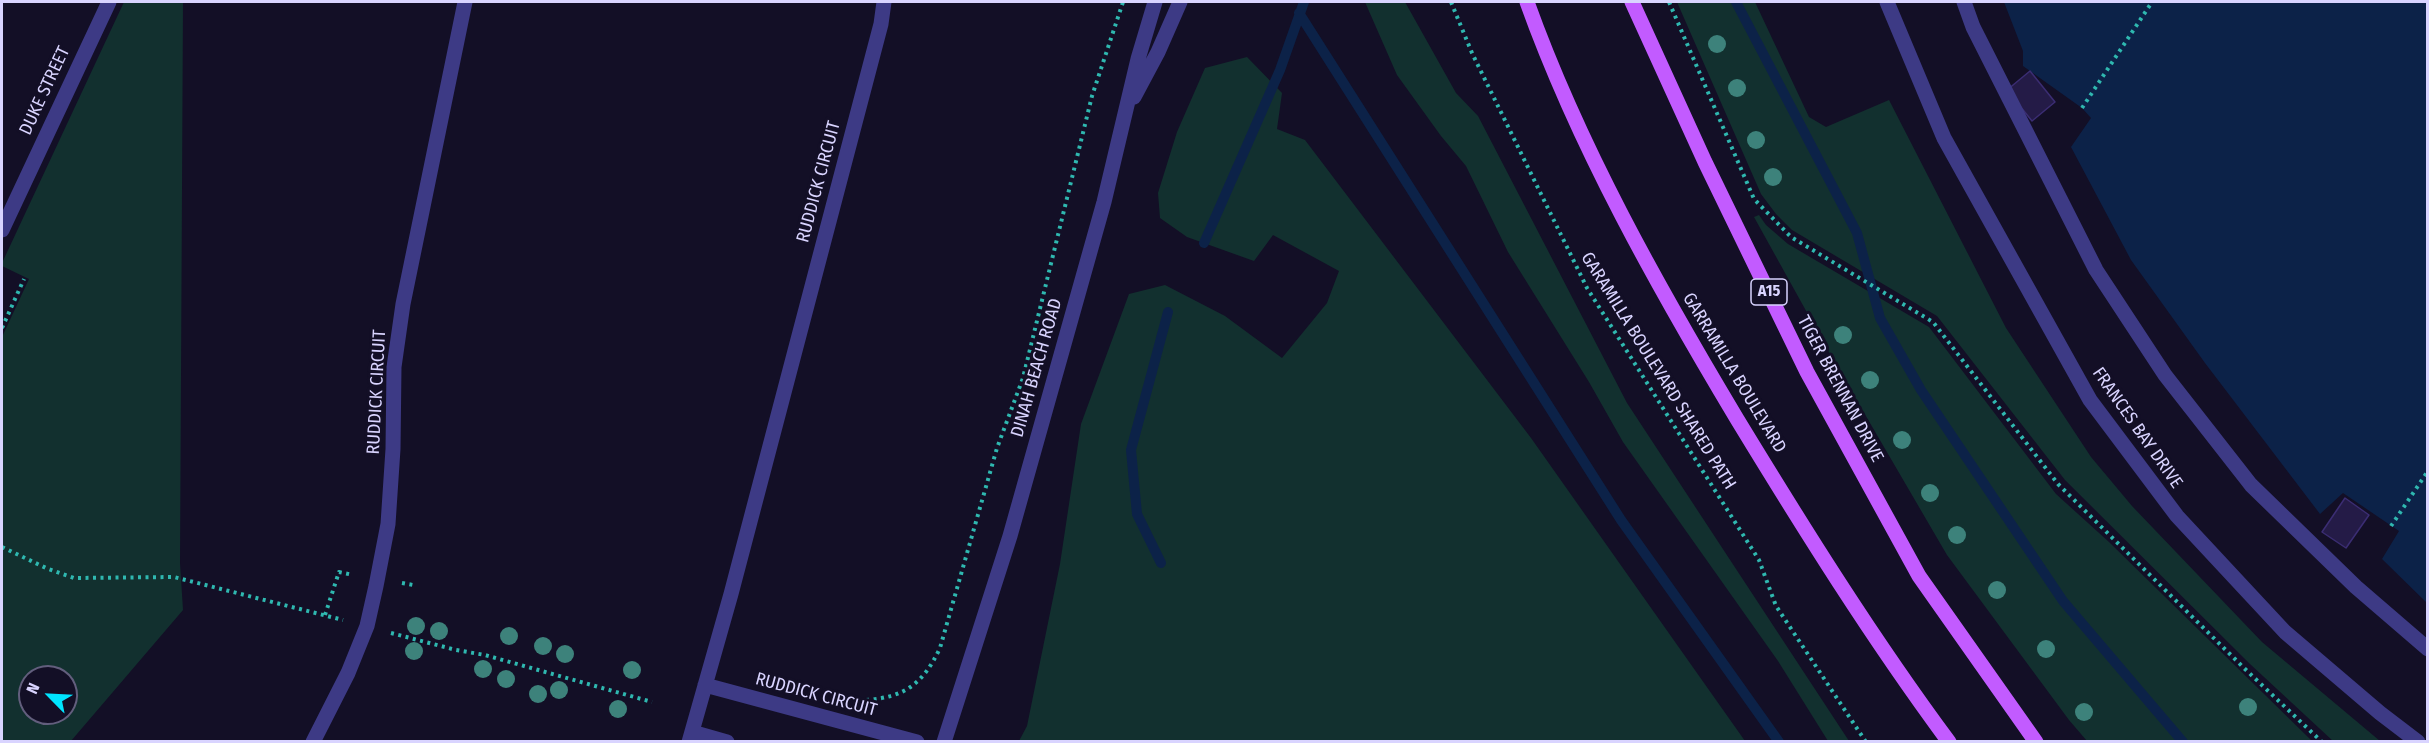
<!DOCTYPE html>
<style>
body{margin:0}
#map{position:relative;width:2429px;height:743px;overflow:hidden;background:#130f26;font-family:"Fira Sans Condensed",sans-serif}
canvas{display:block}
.frame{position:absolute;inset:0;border:3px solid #d9d4ff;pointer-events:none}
.north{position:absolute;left:18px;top:665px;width:60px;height:60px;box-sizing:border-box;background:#130f26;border:2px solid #625e7d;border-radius:50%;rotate:294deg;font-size:16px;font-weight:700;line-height:24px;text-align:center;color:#d9d4ff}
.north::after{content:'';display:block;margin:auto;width:21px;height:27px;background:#00e5ff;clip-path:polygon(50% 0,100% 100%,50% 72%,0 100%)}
</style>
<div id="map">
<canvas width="2429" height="743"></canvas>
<div class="frame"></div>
<div class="north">N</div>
</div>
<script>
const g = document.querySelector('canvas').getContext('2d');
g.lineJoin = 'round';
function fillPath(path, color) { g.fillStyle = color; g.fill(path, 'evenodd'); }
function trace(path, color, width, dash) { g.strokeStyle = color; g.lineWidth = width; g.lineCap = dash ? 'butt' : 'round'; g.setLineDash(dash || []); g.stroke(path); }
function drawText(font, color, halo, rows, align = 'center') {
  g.font = font + ' "Fira Sans Condensed",sans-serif'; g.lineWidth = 6; g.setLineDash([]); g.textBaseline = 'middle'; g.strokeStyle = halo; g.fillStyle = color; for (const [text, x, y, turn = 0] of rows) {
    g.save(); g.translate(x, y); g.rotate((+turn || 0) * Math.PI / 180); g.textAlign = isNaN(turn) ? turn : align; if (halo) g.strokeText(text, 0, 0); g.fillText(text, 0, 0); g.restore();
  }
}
const green = new Path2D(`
 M124,2H183L180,563L183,610L71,741H2V337L29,279L2,266V263ZM30,677H66V713H30Z
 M1365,2H1405L1456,93L1478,116L1627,403L1849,741H1828L1778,661L1623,442L1589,382L1508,252L1466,166L1441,136L1397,75Z
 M1677,2H1755L1809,117L1826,127L1889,100L2006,328L2091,457L2132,506L2262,642L2380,741H2333L2250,664L2065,480L1937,316L1792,230L1776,214L1761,194Z
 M1247,57L1282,93L1277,129L1305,140L1531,438L1745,741H1019L1027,726L1060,564L1081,424L1129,294L1165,285L1225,316L1282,358L1327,303L1339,271L1273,235L1254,261L1187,237L1160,218L1158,193L1177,132L1205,68Z
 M1759,215L1766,225L1788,244L1929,327L2056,494L2109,542L2312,741H2087L2069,720L1947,555L1835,363L1754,217Z`);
const water = new Path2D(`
 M2004,2H2427V603L2382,559L2399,531L2343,493L2320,514L2205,363L2131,260L2071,147L2091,118L2082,108L2023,66V51Z`);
const stream = new Path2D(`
 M1736,2L1857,233L1880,318L1921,390L2063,601L2183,742
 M1299,13L1621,520L1779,742
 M1204,243L1280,70L1304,2
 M1161,563L1137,514L1131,450L1168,312`);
const building = new Path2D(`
 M2030,71L2055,102L2032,121L2007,90Z
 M2345,498L2369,515L2346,548L2322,532Z`);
const path = new Path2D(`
 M1451,2L1472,53L1587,288L1759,560L1776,606L1866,742
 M1669,2L1754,199L1791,237L1933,322L2058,484L2245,669L2322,742
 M2082,108L2152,2
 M2,328L24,279
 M2391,526L2428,471
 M2,547L46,568L74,578L174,577L343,620
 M402,583L413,585
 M325,615L339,572L353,575
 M391,633L456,650L485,655L652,702
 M866,700C905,697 923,684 940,648L997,448L1023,378L1092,96L1123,2`);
const lane = new Path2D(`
 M1887,2L1944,138L2090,400L2177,516L2285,632L2380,713L2418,742
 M1964,2L1973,27L2096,270L2165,375L2251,485L2356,587L2428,649`);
const street = new Path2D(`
 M1134,97L1158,52L1180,2
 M2,230L109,2
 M705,685L917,742
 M692,732L727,742
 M313,742L348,673L367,626L376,586L388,524L393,449L394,367L403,304L465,2
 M689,742L731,594L881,24L884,2
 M944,742L1010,536L1104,202L1138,59L1155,2`);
const primary = new Path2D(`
 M1527,2C1579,147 1658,287 1737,419C1804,529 1872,638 1949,742
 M1632,2L1705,162L1807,372L1919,576L2036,742`);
const trees = [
 [1717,44],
 [1737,88],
 [1756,140],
 [1773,177],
 [1843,335],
 [1870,380],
 [1902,440],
 [1930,493],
 [1957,535],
 [1997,590],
 [416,626],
 [439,631],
 [509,636],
 [543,646],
 [2046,649],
 [414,651],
 [565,654],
 [483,669],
 [632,670],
 [506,679],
 [559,690],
 [538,694],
 [2248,707],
 [618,709],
 [2084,712]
];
const shields = [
 [1769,292,36]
];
const shieldNames = [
 ["A15",1769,292]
];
const streetNames = [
 ["DUKE STREET",45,91,-65],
 ["RUDDICK CIRCUIT",819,182,-75],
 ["DINAH BEACH ROAD",1037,368,-74],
 ["GARAMILLA BOULEVARD SHARED PATH",1658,371,58],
 ["GARRAMILLA BOULEVARD",1734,373,59],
 ["TIGER BRENNAN DRIVE",1840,389,62],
 ["RUDDICK CIRCUIT",377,392,-87],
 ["FRANCES BAY DRIVE",2137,428,55],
 ["RUDDICK CIRCUIT",816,695,15]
];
fillPath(green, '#12302f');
fillPath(water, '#0c2248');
trace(stream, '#0c2248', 10);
fillPath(building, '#241b47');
trace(building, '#3b2d73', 1.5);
trace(path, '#2fb8b0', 4, [3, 4.5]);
trace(lane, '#3d3a85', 15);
trace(street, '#3d3a85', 15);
trace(primary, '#c25bff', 15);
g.fillStyle = '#3d827b';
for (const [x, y] of trees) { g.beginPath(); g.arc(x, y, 9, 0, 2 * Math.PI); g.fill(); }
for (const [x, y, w] of shields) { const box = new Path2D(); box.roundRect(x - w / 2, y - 13, w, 26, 4.5); g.fillStyle = '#130f26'; g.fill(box); trace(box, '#d9d4ff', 1.5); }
drawText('bold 16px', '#d9d4ff', null, shieldNames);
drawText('18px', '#d9d4ff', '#130f26', streetNames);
</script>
